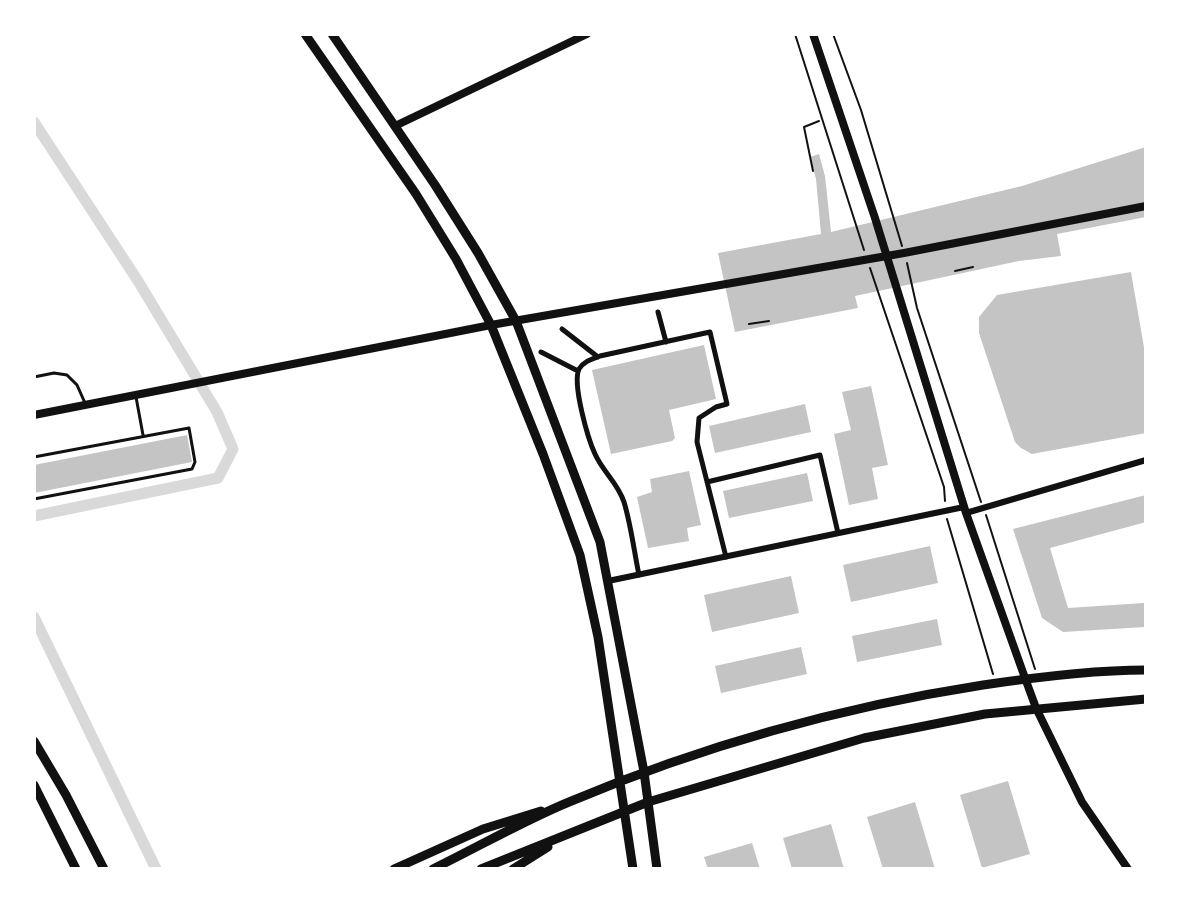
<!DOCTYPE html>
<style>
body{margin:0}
#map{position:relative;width:1180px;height:903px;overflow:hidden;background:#fff;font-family:"IBM Plex Sans",sans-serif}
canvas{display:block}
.frame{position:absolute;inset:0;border:36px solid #fff;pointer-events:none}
</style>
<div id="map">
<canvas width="1180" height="903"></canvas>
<div class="frame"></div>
</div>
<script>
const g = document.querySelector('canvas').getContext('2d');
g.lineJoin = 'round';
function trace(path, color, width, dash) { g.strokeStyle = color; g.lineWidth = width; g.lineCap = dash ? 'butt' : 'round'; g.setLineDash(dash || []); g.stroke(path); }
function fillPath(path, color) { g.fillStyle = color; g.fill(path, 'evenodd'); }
const canal = new Path2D(`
 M34,122L138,281L217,412L233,449L218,478L34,516
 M34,617L156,869`);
const building = new Path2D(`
 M1146,147V217L1057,234L1061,256L1019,261L855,296L858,308L735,332L718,253L821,234L816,179L810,157L819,154L825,176L831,232L1022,186Z
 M1131,272L1146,359V433L1032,454L1021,448L1015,442L979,333V317L997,295Z
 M704,345L716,399L669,410L675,438L672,441L611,454L592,370Z
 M871,386L888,465L872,468L878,499L849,505L834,434L851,430L842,392Z
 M805,404L811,432L715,453L709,426Z
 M187,435L192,462L34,493V465Z
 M689,471L701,525L687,528L689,541L648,548L637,497L652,492L650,479Z
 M807,473L813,501L729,518L723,491Z
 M1146,495V522L1050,548L1068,608L1144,603L1145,627L1063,632L1042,618L1013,529Z
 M930,546L938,583L851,602L843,565Z
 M791,576L799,613L712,632L704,595Z
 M937,619L942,645L857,662L852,636Z
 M801,647L807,674L721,693L715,666Z
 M1008,781L1030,854L982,868L960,795Z
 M915,802L935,869H883L867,817Z
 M831,824L844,869H792L783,838Z
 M752,843L760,869H708L704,857Z`);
const path = new Path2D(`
 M795,34L864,250
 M833,34L861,110L902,246
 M813,171L804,127L819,121
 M907,263L917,308L981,502
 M870,268L944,487L945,501
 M955,271L973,267
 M749,324L769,321
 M986,515L1035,669
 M947,519L993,674`);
const service = new Path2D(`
 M34,377L54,373L67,375L77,385L85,403
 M136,397L143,435
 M34,457L189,428L195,462L192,469L34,499`);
const pedestrian = new Path2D(`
 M658,312L666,342
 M562,329L598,357
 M541,352L578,371
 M707,482L820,455L838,533
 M639,575C634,551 631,525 624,502C618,483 603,472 595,454C588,439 572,384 579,369C584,361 592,359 600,356L710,332L727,404L716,407L699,418L697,442L726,557`);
const minor = new Path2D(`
 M966,513L1146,460
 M608,581L964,507`);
const tertiary = new Path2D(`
 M813,34L875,218L966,513L1025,678L1036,708L1082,802L1128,869
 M395,126L587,34
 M34,415L491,325L904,253L1146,206`);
const secondary = new Path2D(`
 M305,34L416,194L456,259L491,325L543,454L580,555L598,637L633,869
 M332,34L435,185L478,253L516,321L600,542L644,772L657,869
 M34,741L66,795L104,869
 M34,785L76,869
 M394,869L483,829L541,811
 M433,869C478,847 523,821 569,802C702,746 841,707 983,685C1037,677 1092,670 1146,670
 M481,869L648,802L864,738L985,714L1146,699
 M513,869L548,847`);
trace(canal, '#d9d9d9', 11);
fillPath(building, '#c4c4c4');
trace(path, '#111', 2);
trace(service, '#111', 3);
trace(pedestrian, '#111', 5);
trace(minor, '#111', 6);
trace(tertiary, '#111', 8);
trace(secondary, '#111', 9);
</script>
